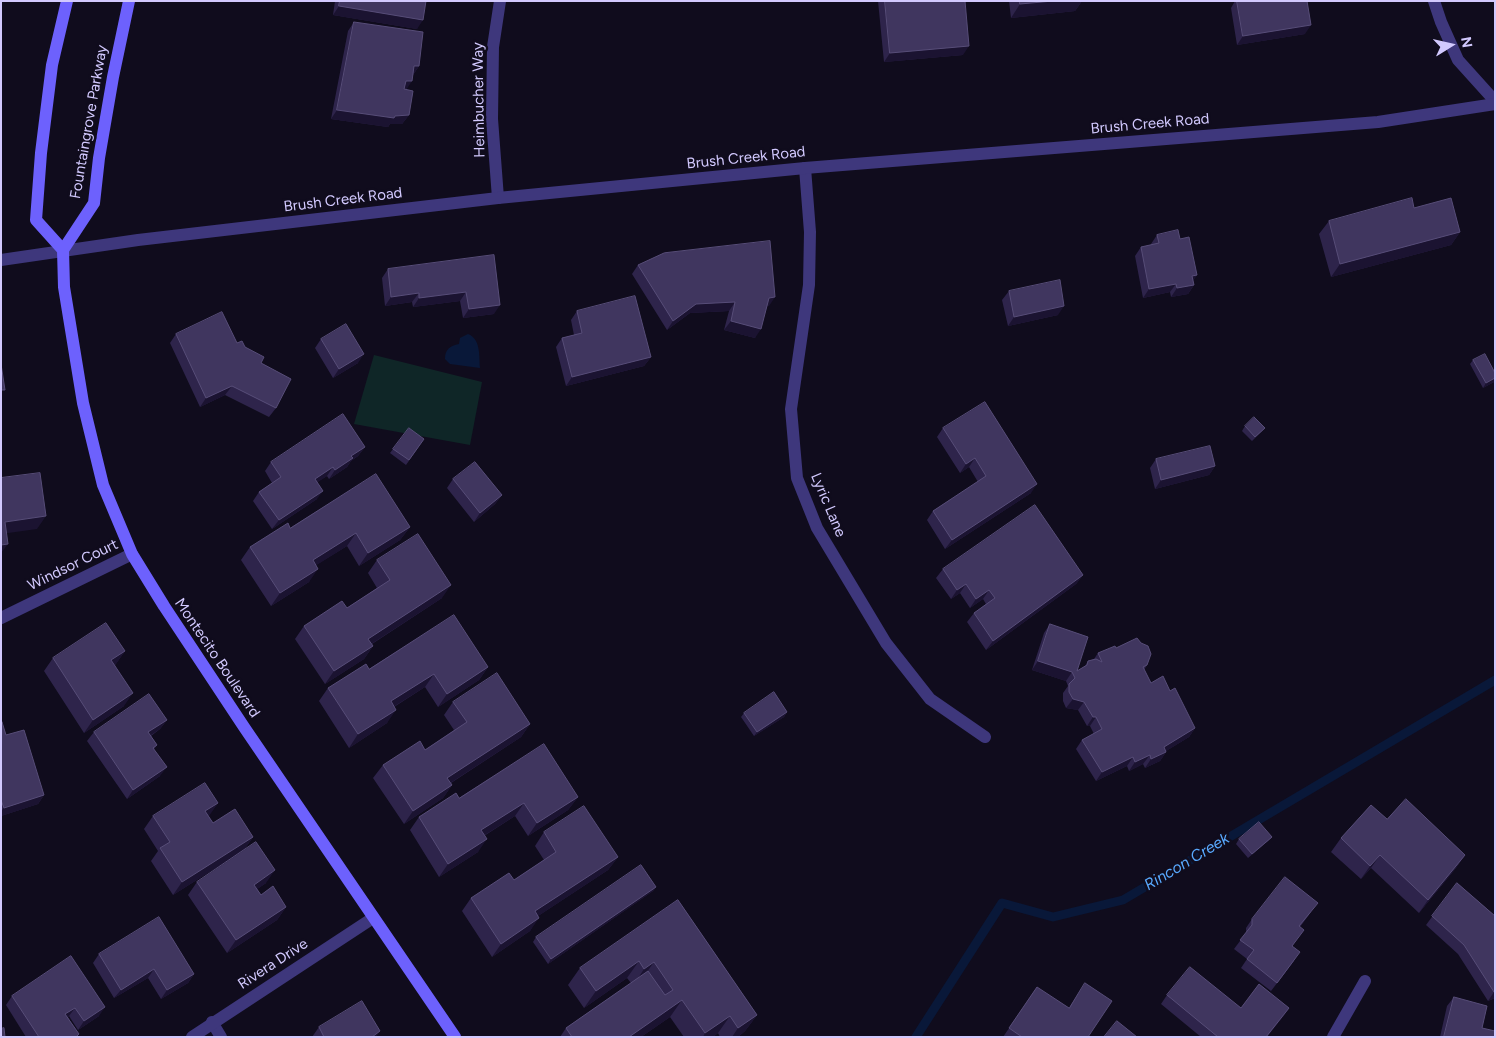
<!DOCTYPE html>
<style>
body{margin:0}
#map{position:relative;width:1496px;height:1038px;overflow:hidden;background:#100c1d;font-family:Figtree,sans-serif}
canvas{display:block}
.frame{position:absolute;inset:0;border:2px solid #d2c9fe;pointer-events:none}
.north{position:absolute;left:1426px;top:20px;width:50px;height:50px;-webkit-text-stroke:4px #100c1d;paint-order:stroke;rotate:80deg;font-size:14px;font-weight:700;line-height:20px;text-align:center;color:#d2c9fe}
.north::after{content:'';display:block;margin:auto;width:18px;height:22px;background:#d2c9fe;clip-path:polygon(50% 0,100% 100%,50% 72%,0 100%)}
</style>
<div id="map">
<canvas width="1496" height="1038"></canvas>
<div class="frame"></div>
<div class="north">N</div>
</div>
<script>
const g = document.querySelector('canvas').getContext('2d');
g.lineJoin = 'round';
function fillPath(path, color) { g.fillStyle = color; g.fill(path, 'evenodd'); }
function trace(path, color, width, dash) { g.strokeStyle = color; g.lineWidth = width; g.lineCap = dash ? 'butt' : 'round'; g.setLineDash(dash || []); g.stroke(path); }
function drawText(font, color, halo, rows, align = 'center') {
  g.font = font + ' Figtree,sans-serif'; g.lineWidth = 5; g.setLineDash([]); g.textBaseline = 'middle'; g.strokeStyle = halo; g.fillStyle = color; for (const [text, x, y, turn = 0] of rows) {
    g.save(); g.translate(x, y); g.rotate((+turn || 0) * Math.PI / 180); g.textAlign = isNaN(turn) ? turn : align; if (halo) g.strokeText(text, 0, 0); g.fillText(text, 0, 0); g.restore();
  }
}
const green = new Path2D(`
 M374,355L482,382L470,445L354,424Z`);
const water = new Path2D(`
 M468,334C481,339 479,356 480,368L450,364L445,359C445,349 450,346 459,344L460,338Z`);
const stream = new Path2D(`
 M916,1037L1002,903L1053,917L1123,900L1495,680`);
const service = new Path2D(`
 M1434,1L1441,22L1458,60L1495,101
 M212,1022L221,1037`);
const minor = new Path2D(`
 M805,168L810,232L809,285L791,409L797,478L817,528L886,643L930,699L985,737
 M498,198L492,119L493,47L500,1
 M1,618L132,554
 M192,1037L373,918
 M1333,1037L1365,981`);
const tertiary = new Path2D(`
 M1,260L138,240L498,198L805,168L1378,122L1495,104`);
const secondary = new Path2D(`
 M63,250L64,287L83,403L103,485L132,554L164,606L244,727L455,1037
 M63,250L94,203L99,158L113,77L129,1
 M63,250L36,220L41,153L52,65L67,1`);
const wall = new Path2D(`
 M335,1H426L417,29L333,15Z
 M878,1H965L963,55L884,62Z
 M1009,1H1082L1075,11L1011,18Z
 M1235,1H1237L1305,34L1237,45L1231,8Z
 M354,22L419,66L413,75L406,90L409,115L402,124H390L388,127L331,119L348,31Z
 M1414,208L1460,232L1451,245L1331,277L1319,234L1329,221Z
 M1157,235L1180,239L1197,275L1193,280L1194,285L1188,294L1171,297L1170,292L1143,298L1135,256L1141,247L1151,245V244Z
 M494,255V314L463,318L460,301L413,307L412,302L385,306L382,278L388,269Z
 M638,265L769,306H767L755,338L724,330L729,311L690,313L667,330L632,274Z
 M1009,291L1058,315L1008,326L1002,300Z
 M577,311L651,357L644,366L566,386L556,347L562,338L574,335L571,320Z
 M176,334L245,347L261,363L276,408L269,417L225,395L200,407L170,343Z
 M321,339L358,363L333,378L315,348Z
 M1473,360L1495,373V380L1494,382L1483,388L1470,364Z
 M1245,426L1265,428L1252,441L1242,431Z
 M943,428L1031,493L945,549L927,520L933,511L978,482L969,467L960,473L937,437Z
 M424,439L406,465L390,453L393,449Z
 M365,447L358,456L351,461L347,467L329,479L327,476L317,482V499L272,529L253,501L259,492L272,483L265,471L271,462Z
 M1156,459L1215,466L1209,475L1155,489L1150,468Z
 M453,479L502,495L495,504L474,522L447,488Z
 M410,527L400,540L359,566L347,546L316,565L309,582L271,606L241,560L250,547L290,528Z
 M377,560L442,598L372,644L373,646L364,659L325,684L295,639L304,626L347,608L377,588L368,573Z
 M943,569L1083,575L1076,584L986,650L967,622L974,613L986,604L983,599L970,608L960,593L951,599L936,578Z
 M1050,624L1077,671L1085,666L1088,661L1094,659L1098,653L1116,648L1147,665L1144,670L1151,683L1170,691L1195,728L1189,737L1166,751V752L1160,761L1145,768L1143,764L1129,771L1127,766L1096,781L1076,749L1082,740L1094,734L1090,726H1087L1078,710L1066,708L1063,701V693L1068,686L1066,681L1032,670L1044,633Z
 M125,651L115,665L124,706L84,733L44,671L53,658Z
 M488,667L479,680L438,707L425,687L394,707L387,723L349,748L319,701L328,688L369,669Z
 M453,702L530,724L521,737L451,783L452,785L443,798L404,824L373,778L383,765L425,750L454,730L444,715Z
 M787,712L784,717L754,736L741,717L744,713Z
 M167,720L160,729L151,736L157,745L154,749L160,776L127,799L87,741L94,732Z
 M1,723L6,735L44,795L38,804L1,816Z
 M578,797L568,810L528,836L515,816L484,836L478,852L439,877L410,830L419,817L459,798Z
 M218,803L208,816L213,823L253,837L244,850L173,895L151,861L158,851L144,829L153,816Z
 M1387,819L1465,855L1456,868L1419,913L1371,868L1361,879L1331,852L1341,838Z
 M544,832L618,857L608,870L538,916L530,931L492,957L462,911L471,898L514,880L544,860L535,846Z
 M1272,837L1268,841L1248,858L1236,844L1239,839Z
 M197,882L266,883L257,889L261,895L286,907L277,920L227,953L188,895Z
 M1457,883L1495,916V998L1488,1001L1458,954L1426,925Z
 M656,887L653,891L548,964L533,942L536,937Z
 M678,900L757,1015L745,1031L738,1037H720L718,1033L713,1037H684L670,1017L641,1037H560L566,1028L631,983L627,978L584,1008L568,985L580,968Z
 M1311,912L1300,927L1292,946L1294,961L1271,991L1241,968L1247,959L1234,949L1246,933V928L1252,919Z
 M99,954L194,974L188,983L161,999L148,978L114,998L93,963Z
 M71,956L99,1016L78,1030L69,1016L68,1017L78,1037H26L6,1005L12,996Z
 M1037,987L1088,1037H1003Z
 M1167,995L1241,1008H1289L1267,1037H1201L1161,1004Z
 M1454,997L1482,1028L1495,1037H1440L1447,1006Z
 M319,1027L376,1037H312Z`);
const shadedWall = new Path2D(`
 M1053,1H1082L1075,11L1011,18L1020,4Z
 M339,6L423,20L417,29L333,15Z
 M1311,25L1305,34L1237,45L1243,36Z
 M969,46L963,55L884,62L890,53Z
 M414,66H419L413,75Z
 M406,81H412L406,90H400Z
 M337,110L409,115L402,124H390L388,127L331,119Z
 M1460,232L1451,245L1331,277L1340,264Z
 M1197,275L1191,284L1192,276Z
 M1176,284L1170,292L1143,298L1149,289Z
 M1194,285L1188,294L1171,297L1177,288Z
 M466,292L460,301L413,307L419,298Z
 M419,293L412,302L385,306L391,297Z
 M775,297L769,306L763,307L769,298Z
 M735,302L729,311L690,313L667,330L673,321L696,304Z
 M500,305L494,314L463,318L469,309Z
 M1064,306L1058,315L1008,326L1014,317Z
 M731,321L761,329L755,338L724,330Z
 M364,354L358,363L333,378L339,369Z
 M651,357L644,366L566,386L572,377Z
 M1495,378L1494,382L1483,388L1486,383Z
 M232,386L225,395L200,407L206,398Z
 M365,447L358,456L351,461L347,467L329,479L335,470L351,456Z
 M975,458L969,467L960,473L966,464Z
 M1215,466L1209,475L1155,489L1161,480Z
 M333,467L327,476L309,488L315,479Z
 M1037,484L1031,493L945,549L952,540Z
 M323,491L317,499L272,529L279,520Z
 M502,495L495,504L474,522L480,513Z
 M46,516L37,529L1,534L5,522Z
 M410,527L400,540L359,566L368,553Z
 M356,533L347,546L304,573L313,560Z
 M8,544L1,553V545Z
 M318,569L309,582L271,606L280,593Z
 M1083,575L1076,584L986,650L993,641Z
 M966,584L960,593L951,599L957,590Z
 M451,585L442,598L359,652L368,639Z
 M989,590L983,599L970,608L976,599Z
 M373,646L364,659L325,684L334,671Z
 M125,651L116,664L102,673L111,660Z
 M1038,661L1072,672L1066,681L1032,670Z
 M488,667L479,680L438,707L447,694Z
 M434,674L425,687L382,714L391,701Z
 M133,693L124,706L84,733L93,720Z
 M1073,699L1084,702L1078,710L1066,708Z
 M396,710L387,723L349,748L358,734Z
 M787,712L784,717L754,736L757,732Z
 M1093,717H1096L1090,726H1087Z
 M167,720L160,729L142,741L148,732Z
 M530,724L521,737L438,791L447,778Z
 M1195,728L1189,737L1158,756L1164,747Z
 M1166,752L1160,761L1145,768L1151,759Z
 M1150,755L1143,764L1129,771L1135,762Z
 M1133,757L1127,766L1096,781L1102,772Z
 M167,767L160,776L127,799L133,790Z
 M452,785L443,798L404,824L413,811Z
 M44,795L38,804L1,816V811L4,808Z
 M578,797L568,810L528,836L537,823Z
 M218,803L209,816L196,824L205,811Z
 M524,803L515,816L472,843L481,830Z
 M253,837L244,850L173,895L182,882Z
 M487,839L478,852L439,877L448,864Z
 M1380,855L1371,868L1361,879L1370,866Z
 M1465,855L1456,868L1419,913L1428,900Z
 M618,857L608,870L526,924L535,911Z
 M275,870L266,883L245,898L254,885Z
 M656,887L653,891L548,964L551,959Z
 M286,907L277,920L227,953L236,940Z
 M539,918L530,931L492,957L501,944Z
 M639,961L627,978L584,1008L596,991Z
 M654,962L642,979L633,986L644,969Z
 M154,969L148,978L114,998L121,990Z
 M194,974L188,983L161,999L167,990Z
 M1494,992H1495V998L1488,1001Z
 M682,1000L670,1017L641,1037H629Z
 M105,1007L99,1016L78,1030L84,1021Z
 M75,1008L69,1016L59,1023L65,1014Z
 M1289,1008L1283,1017L1267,1037H1266Z
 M757,1015L745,1031L738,1037H732L738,1028Z
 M730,1016L718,1033L713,1037H703L705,1033Z
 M380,1031L376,1037H371Z`);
const building = new Path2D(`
 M340,1H426L423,20L339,6Z
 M885,1H965L969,46L890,53Z
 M1020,1H1053L1020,4Z
 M1237,1H1307L1311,25L1243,36Z
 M354,22L423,32L419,66H414L412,81H406L404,89L413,91L409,115L395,116L394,118L337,110Z
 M1412,198L1414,208L1451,198L1460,232L1340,264L1329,221Z
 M1178,230L1180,239L1189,237L1197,275L1192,276L1194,285L1177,288L1176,284L1149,289L1141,247L1159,243L1157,235Z
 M770,241L775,297L769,298L761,329L731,321L735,302L696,304L673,321L638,265L664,253Z
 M494,255L500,305L469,309L466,292L419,298V293L391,297L388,269Z
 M1060,280L1064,306L1014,317L1009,291Z
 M635,296L651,357L572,377L562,338L582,333L577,311Z
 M222,312L237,343L242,341L245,347L264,357L261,363L291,379L276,408L232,386L206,398L176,334Z
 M346,324L364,354L339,369L321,339Z
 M1485,354L1495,373V378L1486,383L1473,360Z
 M1,364L5,390H1Z
 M985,402L1037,484L952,540L933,511L986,476L975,458L966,464L943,428Z
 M343,414L365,447L351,456L353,458L335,470L333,467L315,479L323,491L279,520L259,492L281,477L271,462Z
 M1254,417L1265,428L1255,437L1245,426Z
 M409,428L424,439L409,460L393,449Z
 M1210,446L1215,466L1161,480L1156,459Z
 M475,462L502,495L480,513L453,479Z
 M40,473L46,516L5,522L8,544L1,545V478Z
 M376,474L410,527L368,553L356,533L313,560L318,569L280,593L250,547L288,523L290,528Z
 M1035,505L1083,575L993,641L974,613L995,598L989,590L976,599L966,584L957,590L943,569Z
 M418,534L451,585L368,639L373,646L334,671L304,626L342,601L347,608L390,580L377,560Z
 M454,615L488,667L447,694L434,674L391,701L396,710L358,734L328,688L366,664L369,669Z
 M106,623L125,651L111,660L133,693L93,720L53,658Z
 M1050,624L1088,637L1077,671L1087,665L1088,661L1096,659L1102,662L1098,653L1115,646L1116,648L1137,638L1141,643L1148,646L1151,654L1147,665L1143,667L1151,683L1163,676L1170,691L1175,688L1195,728L1164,747L1166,752L1151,759L1150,755L1135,762L1133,757L1102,772L1082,740L1102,729L1096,717H1093L1084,702L1073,699L1069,692V684L1075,678L1072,672L1038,661Z
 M497,673L530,724L447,778L452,785L413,811L383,765L420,741L425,750L467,722L453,702Z
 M774,692L787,712L757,732L744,713Z
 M149,694L167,720L148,732L157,745L153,748L167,767L133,790L94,732Z
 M2,722L6,735L24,730L44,795L4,808L1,800Z
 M544,744L578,797L537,823L524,803L481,830L487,839L448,864L419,817L456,793L459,798Z
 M205,783L218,803L205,811L213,823L235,809L253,837L182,882L160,848L170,842L153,816Z
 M1406,799L1465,855L1428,900L1380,855L1370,866L1341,838L1371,805L1387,819Z
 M584,806L618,857L535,911L539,918L501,944L471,898L509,873L514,880L556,852L544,832Z
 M1259,822L1272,837L1252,854L1239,839Z
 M256,842L275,870L254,885L261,895L273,886L286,907L236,940L197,882Z
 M641,865L656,887L551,959L536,937Z
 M1285,877L1318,903L1299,926L1304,930L1292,946L1300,952L1277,983L1247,959L1254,950L1240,940L1252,925V919Z
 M1457,883L1495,916V992H1494L1464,945L1432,916Z
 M678,900L757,1015L738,1028L730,1016L705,1033L682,1000L629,1037H572L566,1028L648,971L665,995L673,990L654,962L644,969L639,961L596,991L580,968Z
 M159,917L194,974L167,990L154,969L121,990L99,954Z
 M71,956L105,1007L84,1021L75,1008L65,1014L79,1034L76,1037H39L12,996Z
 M1190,967L1241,1008L1259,984L1289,1008L1266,1037H1218L1167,995Z
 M1085,983L1112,1001L1088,1037H1022L1009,1028L1037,987L1069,1008Z
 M1454,997L1487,1006L1482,1028L1495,1031V1037H1444Z
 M362,1001L380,1031L372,1037H324L319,1027Z
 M1117,1021L1137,1037H1104Z
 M4,1028L5,1037H1V1029Z`);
const streetNames = [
 ["Heimbucher Way",479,100,-91],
 ["Fountaingrove Parkway",89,122,-80],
 ["Brush Creek Road",1150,124,-5],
 ["Brush Creek Road",746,158,-6],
 ["Brush Creek Road",343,200,-7],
 ["Lyric Lane",828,505,67],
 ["Windsor Court",73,565,-26],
 ["Montecito Boulevard",217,658,56],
 ["Rivera Drive",273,964,-33]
];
const waterNames = [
 ["Rincon Creek",1187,862,-31]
];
fillPath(green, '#0f2627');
fillPath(water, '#091839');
trace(stream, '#091839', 9);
trace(service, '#3e377c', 12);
trace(minor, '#3e377c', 12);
trace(tertiary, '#3e377c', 12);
trace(secondary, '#6d61fd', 12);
fillPath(wall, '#2e244b');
fillPath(shadedWall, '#1b1331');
fillPath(building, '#40365f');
trace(building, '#574d78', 1);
drawText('15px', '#d2c9fe', '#100c1d', streetNames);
drawText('italic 16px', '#58a8fd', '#100c1d', waterNames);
</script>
